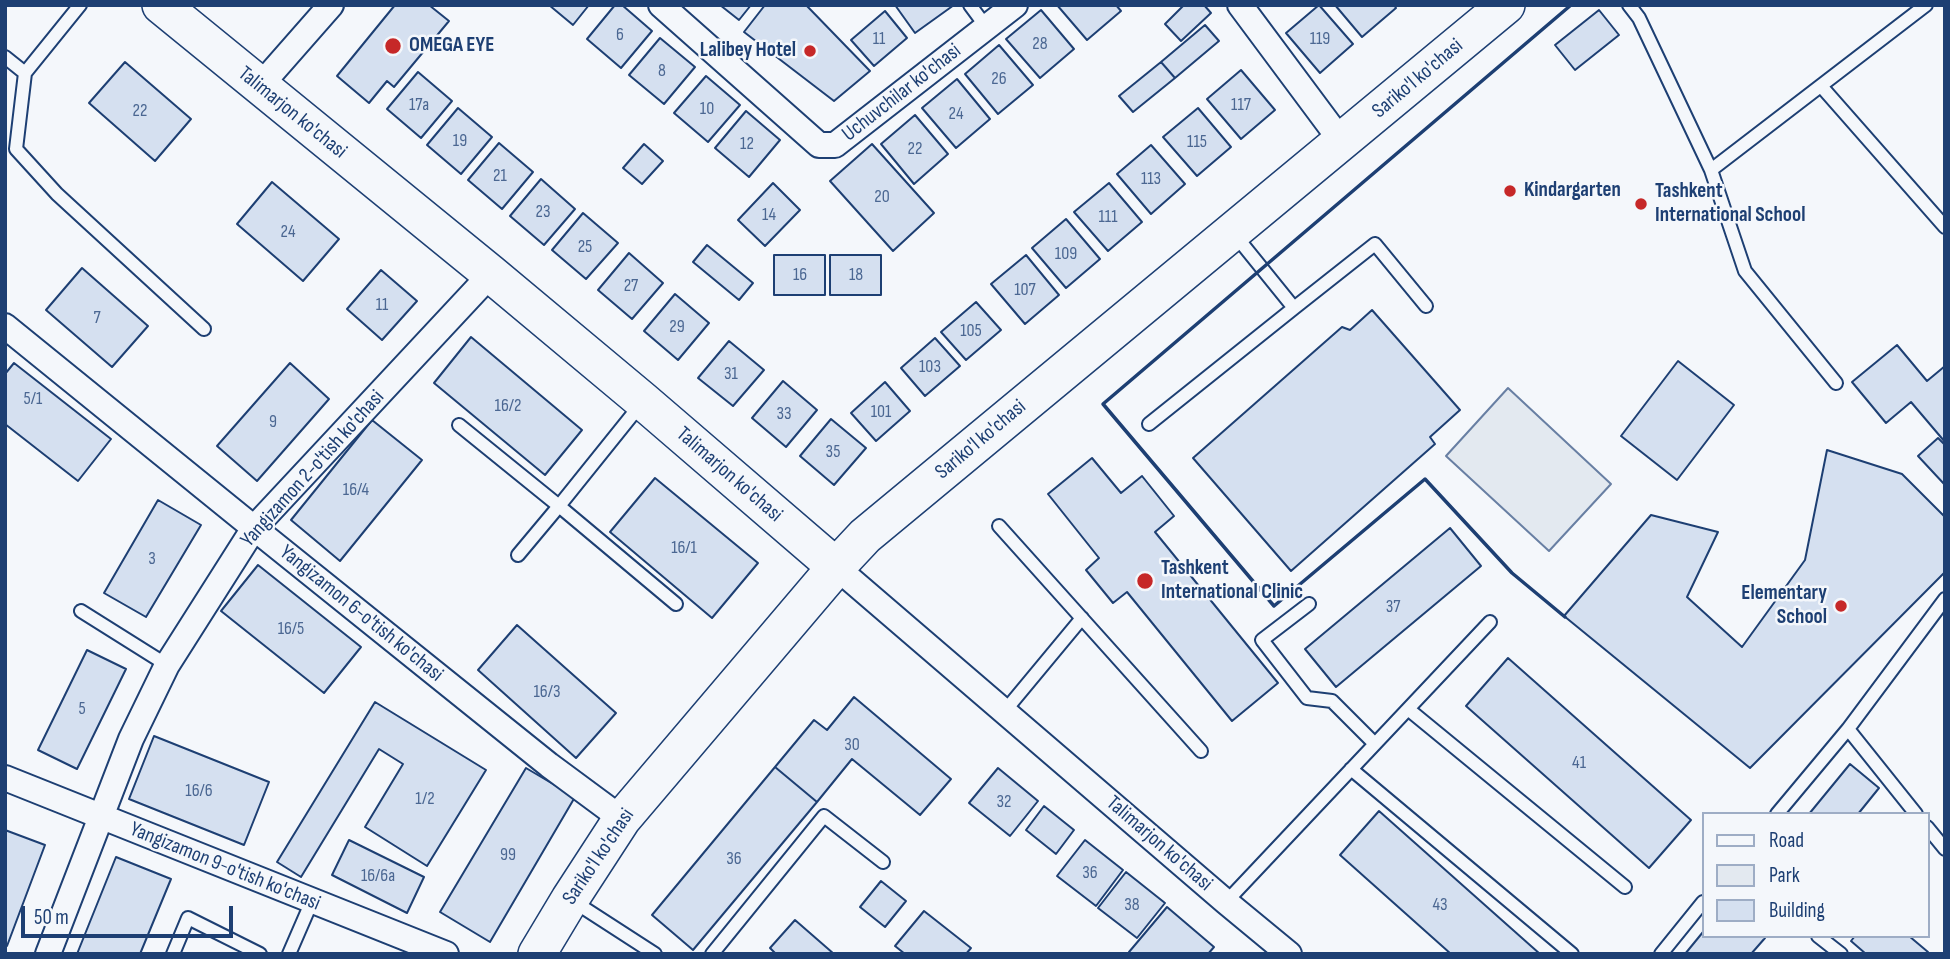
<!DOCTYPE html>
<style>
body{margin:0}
#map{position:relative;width:1950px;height:959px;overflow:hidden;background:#f4f7fb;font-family:"Sofia Sans Condensed",sans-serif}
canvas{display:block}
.frame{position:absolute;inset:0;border:7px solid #1d3f73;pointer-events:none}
.legend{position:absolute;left:1702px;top:812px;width:228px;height:126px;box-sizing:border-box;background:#f4f7fb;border:2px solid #9eadc5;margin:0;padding:9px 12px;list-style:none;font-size:21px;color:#1d3f73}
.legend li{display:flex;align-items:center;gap:14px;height:35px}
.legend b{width:35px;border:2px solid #9eadc5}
.scale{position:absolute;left:21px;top:906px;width:212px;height:32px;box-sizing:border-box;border:4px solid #1d3f73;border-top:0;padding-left:9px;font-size:21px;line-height:24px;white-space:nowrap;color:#1d3f73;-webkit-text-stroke:5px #f4f7fb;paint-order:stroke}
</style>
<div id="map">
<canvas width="1950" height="959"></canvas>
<div class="frame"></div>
<ul class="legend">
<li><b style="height:9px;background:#f4f7fb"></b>Road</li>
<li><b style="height:19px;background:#e3e9f0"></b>Park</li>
<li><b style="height:19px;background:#d5e0f0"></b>Building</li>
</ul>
<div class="scale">50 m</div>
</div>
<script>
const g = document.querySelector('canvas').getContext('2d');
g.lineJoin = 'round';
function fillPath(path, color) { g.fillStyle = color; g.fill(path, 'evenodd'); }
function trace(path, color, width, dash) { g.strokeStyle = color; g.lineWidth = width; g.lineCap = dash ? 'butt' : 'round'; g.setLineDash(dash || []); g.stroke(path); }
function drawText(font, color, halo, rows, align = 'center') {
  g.font = font + ' "Sofia Sans Condensed",sans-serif'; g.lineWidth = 5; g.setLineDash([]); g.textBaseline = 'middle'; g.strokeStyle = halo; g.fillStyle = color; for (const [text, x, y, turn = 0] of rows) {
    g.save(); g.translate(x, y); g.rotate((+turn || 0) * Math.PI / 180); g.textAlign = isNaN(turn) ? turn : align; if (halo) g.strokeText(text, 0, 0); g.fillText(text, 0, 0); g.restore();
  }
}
const green = new Path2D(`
 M1508,388L1611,484L1549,551L1446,456Z`);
const building = new Path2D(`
 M395,5H429L449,21L394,87L387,81L369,103L337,76Z
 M549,5H589L573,25Z
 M615,5H622L652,31L621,68L587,39Z
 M720,5H751L739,20Z
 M765,5H806L870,71L834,101L744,32Z
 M895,5H954L915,33Z
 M1057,5H1116L1121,11L1087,40Z
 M1184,5H1204L1211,13L1181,41L1165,24Z
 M1319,5L1353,44L1320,73L1286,33Z
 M1335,5H1394L1396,8L1362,37Z
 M1041,10L1074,49L1040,78L1006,39Z
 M1599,10L1619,35L1575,70L1555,45Z
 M885,11L907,38L874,66L851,40Z
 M1205,25L1219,41L1175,78L1161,62Z
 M660,38L695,67L664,104L629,75Z
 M999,45L1033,85L998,114L965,74Z
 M125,62L191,119L155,161L89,103Z
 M1161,62L1175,78L1133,112L1119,96Z
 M1241,70L1275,110L1241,139L1207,99Z
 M418,72L452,101L421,138L387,109Z
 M706,76L740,105L708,142L674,113Z
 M957,79L990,119L956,148L922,108Z
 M458,108L492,137L461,174L427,145Z
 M1198,108L1231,147L1197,176L1163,137Z
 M746,111L780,140L749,177L715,148Z
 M915,115L948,154L914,184L881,144Z
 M499,143L533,172L502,209L468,180Z
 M644,144L663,161L642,184L623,168Z
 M872,144L934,213L893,251L830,181Z
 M1151,145L1185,184L1151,214L1117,174Z
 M541,179L575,209L544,245L510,216Z
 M272,182L339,239L303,281L237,224Z
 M773,183L800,210L765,246L738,220Z
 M1109,183L1142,222L1108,251L1074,212Z
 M583,213L618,243L586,279L552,250Z
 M1066,219L1100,259L1066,288L1032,248Z
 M707,245L753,283L739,300L693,262Z
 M629,253L663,283L632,319L598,290Z
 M774,255H825V295H774Z
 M830,255H881V295H830Z
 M1026,255L1059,295L1025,324L991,284Z
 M82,268L148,326L112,367L46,310Z
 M381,270L417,301L382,340L347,309Z
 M675,294L709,323L678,360L644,331Z
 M976,302L1001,330L966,360L941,332Z
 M1372,310L1460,410L1430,437L1435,444L1291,571L1193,458L1342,327L1350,330Z
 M471,337L582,430L545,475L434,383Z
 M935,338L960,366L925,396L901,368Z
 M729,341L764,370L733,406L698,378Z
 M1897,345L1927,381L1945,366V442L1911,402L1886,423L1852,382Z
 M1678,361L1734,405L1677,480L1621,436Z
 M14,363L111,439L78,481L5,424V374Z
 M290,363L329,399L257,481L217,446Z
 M783,381L817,410L786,447L752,418Z
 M885,382L910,411L876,441L851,413Z
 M831,419L866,448L834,485L800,456Z
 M372,420L422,460L340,561L291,520Z
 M1938,438L1945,445V485L1918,456Z
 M1827,450L1902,474L1945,517V572L1750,768L1564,616L1651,515L1718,532L1687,597L1742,647L1805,560Z
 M1092,458L1121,493L1142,476L1174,516L1155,532L1278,683L1232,721L1127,592L1113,603L1086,570L1099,558L1048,494Z
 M655,478L758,563L712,618L610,532Z
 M158,500L201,525L146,617L104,593Z
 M1450,528L1481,566L1336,687L1305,649Z
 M258,565L361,647L324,693L221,611Z
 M517,625L616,713L576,758L478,670Z
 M87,650L126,669L77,769L38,750Z
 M1508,658L1691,820L1649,868L1466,706Z
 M854,697L951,779L920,815L852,759L817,802L775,767L814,720L827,730Z
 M375,702L486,770L427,866L365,827L403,764L379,749L301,877L277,862Z
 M154,736L269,782L244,845L129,799Z
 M1850,764L1879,788L1858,814H1809Z
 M775,767L817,802L693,950L652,915Z
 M526,768L575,797L490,942L440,912Z
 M998,768L1038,801L1010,836L969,803Z
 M1044,806L1074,830L1056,854L1026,830Z
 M1379,811L1540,954H1451L1340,855Z
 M5,830L45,845L7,946H5Z
 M349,840L424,877L407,913L332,875Z
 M1085,840L1123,870L1096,906L1057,876Z
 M116,857L171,879L140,954H77Z
 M1126,872L1165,903L1137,938L1098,908Z
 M881,881L906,901L885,927L860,907Z
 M1167,907L1214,947L1208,954H1131L1129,952Z
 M924,911L971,948L966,954H905L895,946Z
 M795,920L834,954H776L770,948Z
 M1703,932V936H1763L1765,938L1751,954H1685Z
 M1855,936H1909L1928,952L1926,954H1866L1851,941Z`);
const lane = new Path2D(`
 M80,5L25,73L16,149L57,194L204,329
 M970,5L987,28
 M1629,5L1639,18L1711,170
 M5,57L25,73
 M1821,86L1945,227
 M1294,308L1375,244L1426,306
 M1836,383L1745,271L1711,170L1926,5
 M1149,424L1294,308L1235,235
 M459,425L559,506L641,404
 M999,526L1201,751
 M518,555L559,506L676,604
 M1309,604L1262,640L1307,698L1332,701L1375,744
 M81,611L167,665
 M1408,709L1625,887
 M1004,712L1082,618
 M1848,729L1916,814
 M1351,769L1572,954
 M1777,814L1848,729L1945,599
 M1927,827L1945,849
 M573,901L655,954
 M1226,902L1490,622
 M1818,936L1841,954
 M173,954L188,918L260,954
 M289,954L312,901
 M712,954L824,816L883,862
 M1661,954L1703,902`);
const street = new Path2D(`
 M661,5L819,145H835L1015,5
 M1240,5L1342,142
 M259,87L331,5
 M5,326L254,528L549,765L622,819
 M836,567L1226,902L1289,954
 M5,778L446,954
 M48,954L131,739L167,665L254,528L491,274`);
const secondary = new Path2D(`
 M161,5L491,274L643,401L836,567
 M537,954L570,899L622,819L836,567L865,536L1506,5`);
const wall = new Path2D(`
 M1565,617L1512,573L1425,479L1274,606L1103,404L1571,5`);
const markers = [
 [393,46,9,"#c62828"],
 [810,51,7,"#c62828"],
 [1510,191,7,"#c62828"],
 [1641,204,7,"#c62828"],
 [1145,581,9,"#c62828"],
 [1841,606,7,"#c62828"]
];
const numberNames = [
 ["6",620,35],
 ["11",879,39],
 ["119",1320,39],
 ["28",1040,44],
 ["8",662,71],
 ["26",999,79],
 ["17a",419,105],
 ["117",1241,105],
 ["10",707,109],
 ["22",140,111],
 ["24",956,114],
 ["19",460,141],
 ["115",1197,142],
 ["12",747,144],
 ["22",915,149],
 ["21",500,176],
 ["113",1151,179],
 ["20",882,197],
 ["23",543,212],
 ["14",769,215],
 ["111",1108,217],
 ["24",288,232],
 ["25",585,247],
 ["109",1066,254],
 ["16",800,275],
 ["18",856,275],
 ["27",631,286],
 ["107",1025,290],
 ["11",382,305],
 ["7",97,318],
 ["29",677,327],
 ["105",971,331],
 ["103",930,367],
 ["31",731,374],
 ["5/1",33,399],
 ["16/2",508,406],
 ["101",881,412],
 ["33",784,414],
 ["9",273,422],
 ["35",833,452],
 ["16/4",356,490],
 ["16/1",684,548],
 ["3",152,559],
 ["37",1393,607],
 ["16/5",291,629],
 ["16/3",547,692],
 ["5",82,709],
 ["30",852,745],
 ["41",1579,763],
 ["16/6",199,791],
 ["1/2",425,799],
 ["32",1004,802],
 ["99",508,855],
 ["36",734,859],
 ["36",1090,873],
 ["16/6a",378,876],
 ["38",1132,905],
 ["43",1440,905]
];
const poiNames = [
 ["OMEGA EYE",409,46],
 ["Lalibey Hotel",796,51,"right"],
 ["Kindargarten",1524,191],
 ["Tashkent",1655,192],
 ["International School",1655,216],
 ["Tashkent",1161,569],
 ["International Clinic",1161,593],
 ["Elementary",1827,594,"right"],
 ["School",1827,618,"right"]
];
const streetNames = [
 ["Sariko'l ko'chasi",1418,79,-40],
 ["Uchuvchilar ko'chasi",902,93,-38],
 ["Talimarjon ko'chasi",292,113,39],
 ["Sariko'l ko'chasi",981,440,-40],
 ["Yangizamon 2-o'tish ko'chasi",313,469,-48],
 ["Talimarjon ko'chasi",729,475,41],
 ["Yangizamon 6-o'tish ko'chasi",361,614,39],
 ["Talimarjon ko'chasi",1159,844,41],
 ["Sariko'l ko'chasi",599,857,-56],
 ["Yangizamon 9-o'tish ko'chasi",225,867,22]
];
fillPath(green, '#e3e9f0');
trace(green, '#687fa3', 2);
fillPath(building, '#d5e0f0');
trace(building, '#1d3f73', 2);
trace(lane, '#1d3f73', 16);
trace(street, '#1d3f73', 28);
trace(secondary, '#1d3f73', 40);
trace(lane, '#f4f7fb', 12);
trace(street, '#f4f7fb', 24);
trace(secondary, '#f4f7fb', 37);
trace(wall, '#1d3f73', 3.5);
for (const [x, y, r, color] of markers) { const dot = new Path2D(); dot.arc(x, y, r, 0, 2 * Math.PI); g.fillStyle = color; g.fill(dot); trace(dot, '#f4f7fb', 2.5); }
drawText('18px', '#4b6792', null, numberNames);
drawText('bold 21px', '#1d3f73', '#f4f7fb', poiNames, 'left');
drawText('21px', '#1d3f73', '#f4f7fb', streetNames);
</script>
